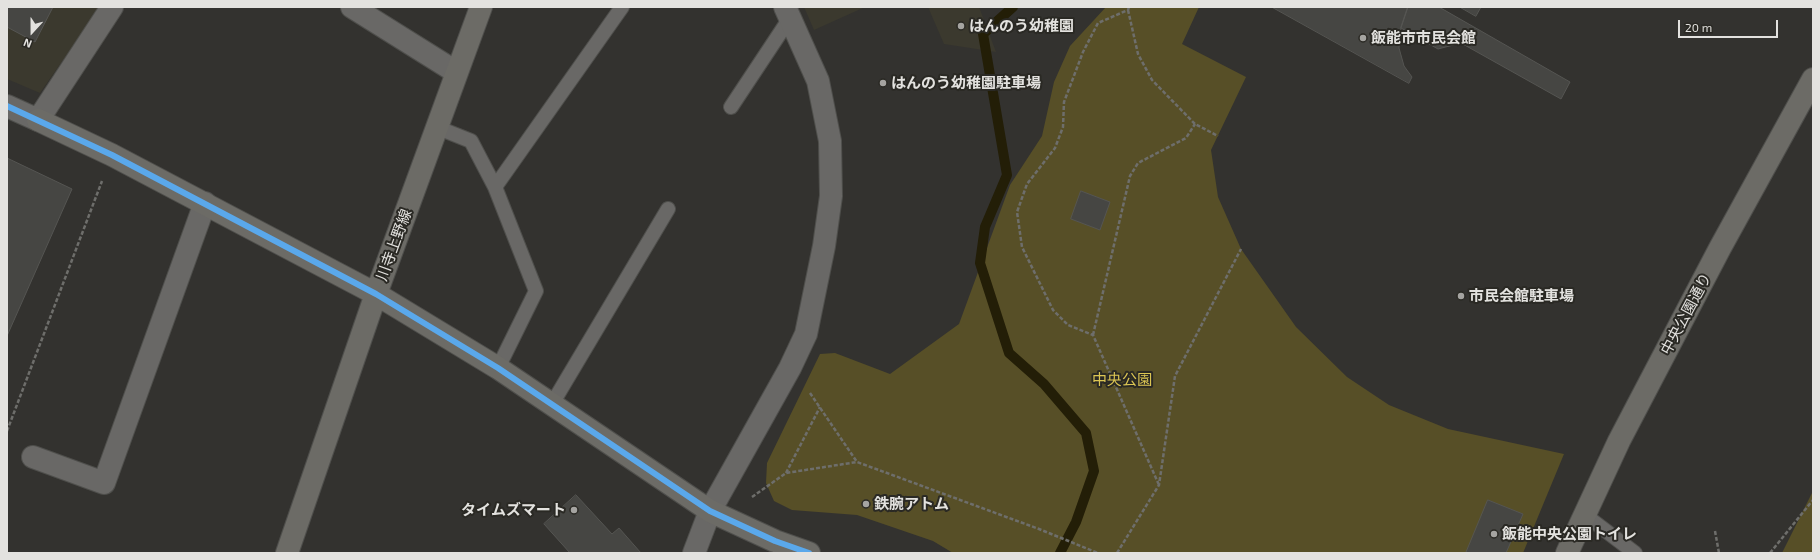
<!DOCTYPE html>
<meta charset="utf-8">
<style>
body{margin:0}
#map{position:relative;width:1820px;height:560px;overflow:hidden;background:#33322f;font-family:"Exo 2",sans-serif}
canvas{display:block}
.frame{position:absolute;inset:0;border:8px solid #e3e2df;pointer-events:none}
.north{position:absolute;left:12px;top:12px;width:40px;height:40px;-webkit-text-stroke:3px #2a2924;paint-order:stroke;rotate:201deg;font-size:11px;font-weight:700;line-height:16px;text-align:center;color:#e3e2df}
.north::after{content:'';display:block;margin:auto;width:14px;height:18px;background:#e3e2df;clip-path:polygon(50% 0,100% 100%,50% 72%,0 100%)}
.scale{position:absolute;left:1678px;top:20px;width:100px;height:18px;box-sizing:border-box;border:2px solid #e3e2df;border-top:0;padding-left:5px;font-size:12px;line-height:14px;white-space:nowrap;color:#e3e2df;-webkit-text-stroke:3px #2a2924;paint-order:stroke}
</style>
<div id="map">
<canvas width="1820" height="560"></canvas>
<div class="frame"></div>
<div class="north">N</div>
<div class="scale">20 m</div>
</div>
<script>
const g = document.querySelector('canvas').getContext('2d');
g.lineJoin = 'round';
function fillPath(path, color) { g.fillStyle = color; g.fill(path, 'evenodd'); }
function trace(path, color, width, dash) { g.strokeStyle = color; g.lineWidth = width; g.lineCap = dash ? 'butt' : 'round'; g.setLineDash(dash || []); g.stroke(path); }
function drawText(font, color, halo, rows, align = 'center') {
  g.font = font + ' "Exo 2","Noto Sans JP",sans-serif'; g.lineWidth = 4; g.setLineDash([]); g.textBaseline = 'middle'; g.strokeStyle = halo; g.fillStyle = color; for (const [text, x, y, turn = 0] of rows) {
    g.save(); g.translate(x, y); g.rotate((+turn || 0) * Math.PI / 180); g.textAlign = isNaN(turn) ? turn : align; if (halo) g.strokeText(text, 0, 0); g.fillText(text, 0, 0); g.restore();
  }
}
const built = new Path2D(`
 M7,7H100L40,93L7,79Z
 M804,7H865L814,30Z
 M928,7H979L996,52L944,44Z`);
const green = new Path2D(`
 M1106,7H1199L1182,44L1246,77L1211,150L1218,197L1241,249L1296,327L1347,377L1389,405L1448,429L1564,454L1523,553H953L933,541L857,515L792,510L774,501L766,483L767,463L820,354L835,353L890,374L959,324L1010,185L1042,136L1054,82L1070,46Z
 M1813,491V553H1782Z`);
const stream = new Path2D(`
 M1013,7L983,34L1007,175L985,227L980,263L1009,353L1044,384L1086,433L1094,471L1076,522L1060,553`);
const building = new Path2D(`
 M7,7H53L35,42L7,27Z
 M1272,7H1408L1401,28L1399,48L1404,66L1412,77L1409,83Z
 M1408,7H1439L1570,82L1561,99L1461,43L1438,49L1401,28Z
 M1460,7H1481L1476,16Z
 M7,158L72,189L7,336Z
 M1081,191L1110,202L1100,230L1071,219Z
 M576,495L612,534L619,528L641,553H570L544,524Z
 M1488,500L1523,514L1506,553H1466Z`);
const path = new Path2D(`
 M1129,7L1128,10L1098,23L1083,52L1064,102L1063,127L1055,148L1027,184L1017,212L1022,247L1053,310L1068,325L1093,335L1159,485
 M1128,10L1138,54L1152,80L1195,124L1218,136
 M1093,335L1130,176L1138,163L1186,138L1195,124
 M810,393L857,462L1039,529L1098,553
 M7,431L102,181
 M786,473L820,407
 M752,497L786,473L857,462
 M1715,531L1719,553
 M1117,553L1159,485L1175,376L1241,249
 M1770,553L1813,500`);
const lane = new Path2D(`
 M731,107L790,18
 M436,127L471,141L495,187L536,291L498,368
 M495,187L622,7
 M552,404L668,209
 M1585,515L1635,553`);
const street = new Path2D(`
 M352,7L456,72
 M7,106L38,120L112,7
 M33,457L104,483L205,203
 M694,553L710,511L790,368L806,334L824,246L831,196L830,141L818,81L785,7`);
const secondary = new Path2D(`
 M38,120L112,155L376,294L498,368L710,511L775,541L809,553
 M287,553L376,294L481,7
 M1567,553L1619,441L1720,248L1813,79`);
const bus1 = new Path2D(`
 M7,106L112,155L376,294L498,368L710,511L775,541L809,553`);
const markers = [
 [961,26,4,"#a5a4a1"],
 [1363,38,4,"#a5a4a1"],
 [883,83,4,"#a5a4a1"],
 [1461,296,4,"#a5a4a1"],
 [866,504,4,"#a5a4a1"],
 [574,510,4,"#a5a4a1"],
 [1494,534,4,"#a5a4a1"]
];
const poiNames = [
 ["はんのう幼稚園",969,26],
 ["飯能市市民会館",1371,38],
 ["はんのう幼稚園駐車場",891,83],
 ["市民会館駐車場",1469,296],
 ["鉄腕アトム",874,504],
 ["タイムズマート",566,510,"right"],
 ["飯能中央公園トイレ",1502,534]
];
const streetNames = [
 ["川寺上野線",394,245,-70],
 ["中央公園通り",1686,314,-62]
];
const parkNames = [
 ["中央公園",1122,380]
];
fillPath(built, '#3b392e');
fillPath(green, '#574f27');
trace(stream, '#231e07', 10);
fillPath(building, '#464643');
trace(building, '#555552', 1);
trace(lane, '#4f4f4c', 16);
trace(street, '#4f4f4c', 24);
trace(secondary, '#4f4f4c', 24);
trace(path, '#6e6e6b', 2.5, [4, 2]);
trace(lane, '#696866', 14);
trace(street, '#696866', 22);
trace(secondary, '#6c6b66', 22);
trace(bus1, '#5aa8eb', 6);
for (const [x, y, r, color] of markers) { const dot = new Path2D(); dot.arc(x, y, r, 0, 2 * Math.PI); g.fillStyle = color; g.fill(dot); trace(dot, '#2a2924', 1.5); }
drawText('bold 15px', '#e3e2df', '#2a2924', poiNames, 'left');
drawText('15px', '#e3e2df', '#2a2924', streetNames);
drawText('15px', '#dbc553', '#2a2924', parkNames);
</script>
